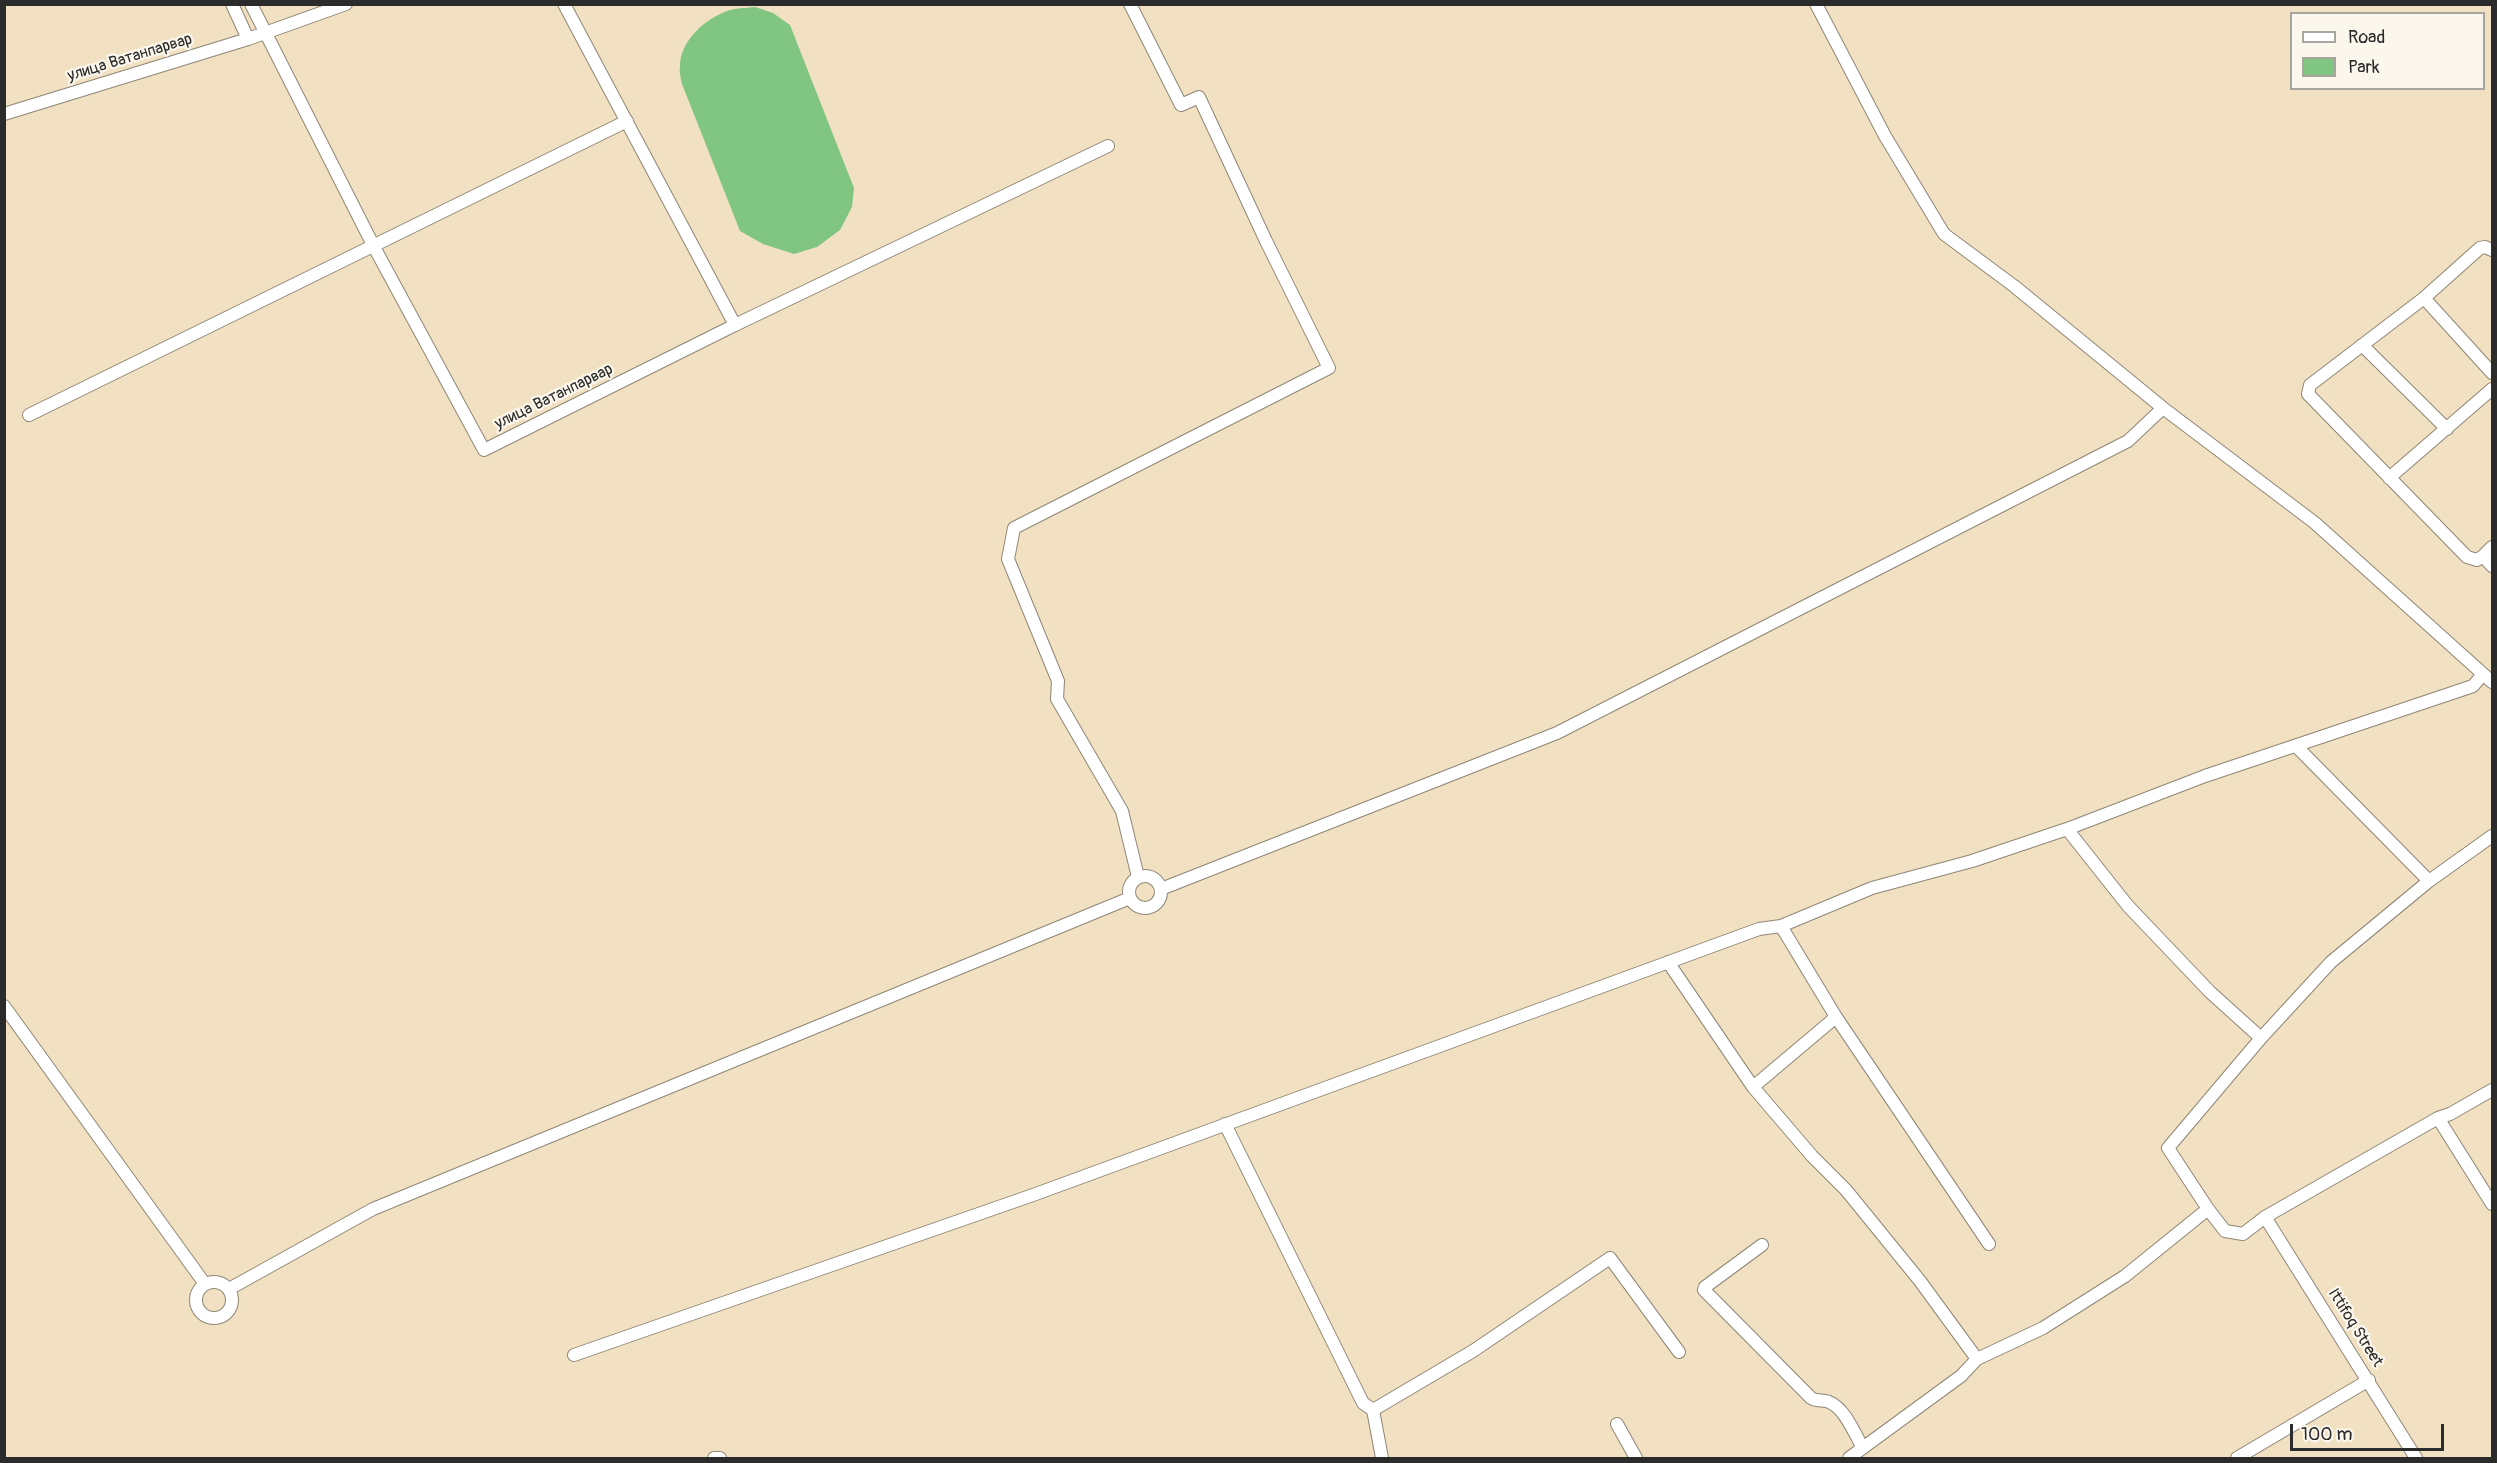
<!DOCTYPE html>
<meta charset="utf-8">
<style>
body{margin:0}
#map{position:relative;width:2497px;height:1463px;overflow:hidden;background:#f1e0c1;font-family:Pangolin,sans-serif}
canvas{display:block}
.frame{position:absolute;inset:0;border:6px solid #2b2b2b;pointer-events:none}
.legend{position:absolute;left:2290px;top:12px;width:195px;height:78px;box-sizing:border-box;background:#fbf7ec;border:2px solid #a8a59f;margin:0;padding:8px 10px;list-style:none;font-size:18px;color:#2b2b2b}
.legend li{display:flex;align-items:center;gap:12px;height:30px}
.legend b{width:30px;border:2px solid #a8a59f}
.scale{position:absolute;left:2290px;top:1424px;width:154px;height:27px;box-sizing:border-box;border:3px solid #2b2b2b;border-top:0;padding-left:8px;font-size:18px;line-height:21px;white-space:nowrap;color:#2b2b2b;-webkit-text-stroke:4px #fbf7ec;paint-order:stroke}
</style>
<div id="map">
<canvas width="2497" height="1463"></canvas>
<div class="frame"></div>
<ul class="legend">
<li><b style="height:8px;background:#fff"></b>Road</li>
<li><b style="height:16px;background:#80c682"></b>Park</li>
</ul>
<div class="scale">100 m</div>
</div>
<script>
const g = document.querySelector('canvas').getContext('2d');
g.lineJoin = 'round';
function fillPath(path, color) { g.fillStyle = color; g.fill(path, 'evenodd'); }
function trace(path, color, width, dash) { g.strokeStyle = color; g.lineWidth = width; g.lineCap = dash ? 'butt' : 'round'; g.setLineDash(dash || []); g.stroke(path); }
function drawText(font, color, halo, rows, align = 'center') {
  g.font = font + ' Pangolin,sans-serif'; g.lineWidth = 4.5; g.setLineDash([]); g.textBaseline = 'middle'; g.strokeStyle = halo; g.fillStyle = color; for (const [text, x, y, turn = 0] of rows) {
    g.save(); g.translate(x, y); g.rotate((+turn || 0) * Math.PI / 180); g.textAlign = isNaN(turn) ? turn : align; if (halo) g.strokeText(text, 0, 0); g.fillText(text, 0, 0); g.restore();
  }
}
const green = new Path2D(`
 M755,7L773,13L790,25L854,188L852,207L840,230L817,247L794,254L763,244L740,231L682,84C681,79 679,72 680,66C680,41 705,19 727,11C735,8 746,8 755,7Z`);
const minor = new Path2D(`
 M232,4L248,39
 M251,4L373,245L484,450L735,325L564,4
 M1130,4L1181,105L1199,97L1266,241L1329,368L1014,528L1008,559L1058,681L1057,699L1122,811L1138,877
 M1816,4L1885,136L1944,234L2014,286L2163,408L2315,523L2492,682
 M4,114L248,39L346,4
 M2492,250L2485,247L2480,248L2424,298L2310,385L2308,394L2467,557L2477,560L2483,556L2492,566
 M2424,298L2492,373
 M735,325L1108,146
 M2362,345L2447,429
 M29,415L627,121
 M2389,478L2492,389
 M2483,556L2492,547
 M2296,746L2429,881L2492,836
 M2067,829L2128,906L2210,992L2261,1038L2168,1148L2208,1209
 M1129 892a16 16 0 1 1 32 0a16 16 0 1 1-32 0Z
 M1161,889L1557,733L2128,441L2163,408
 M1668,962L1753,1087
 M4,1006L205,1284
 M1836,1017L1753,1087L1812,1156L1846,1190L1920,1281L1977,1359L1961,1376L1849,1458
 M2261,1038L2331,962L2429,881
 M2438,1118L2492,1204
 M1225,1124L1363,1403L1373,1410L1382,1458
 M2265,1217L2416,1458
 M1989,1244L1836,1017L1781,926L1872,888L1972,861L2067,829L2205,776L2473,686L2483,674
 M1762,1245L1705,1287L1704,1290L1811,1398C1817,1402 1823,1399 1829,1402C1845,1408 1855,1435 1863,1448
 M196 1300a18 18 0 1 1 36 0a18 18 0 1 1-36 0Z
 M229,1289L373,1209L1130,898
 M574,1355L1033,1195L1759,929L1781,926
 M1977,1359L2043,1328L2125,1276L2208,1209L2225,1231L2243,1234L2265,1217L2438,1118L2450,1114L2492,1090
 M1373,1410L1473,1351L1610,1258L1679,1352
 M1617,1424L1636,1458
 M714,1458H720
 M2237,1458L2369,1380`);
const streetNames = [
 ["улица Ватанпарвар",130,58,-17],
 ["улица Ватанпарвар",554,397,-26],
 ["Ittifoq Street",2355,1328,58]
];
fillPath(green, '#80c682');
trace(minor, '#8e8676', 14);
trace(minor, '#fff', 12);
drawText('16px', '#2b2b2b', '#fbf7ec', streetNames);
</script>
